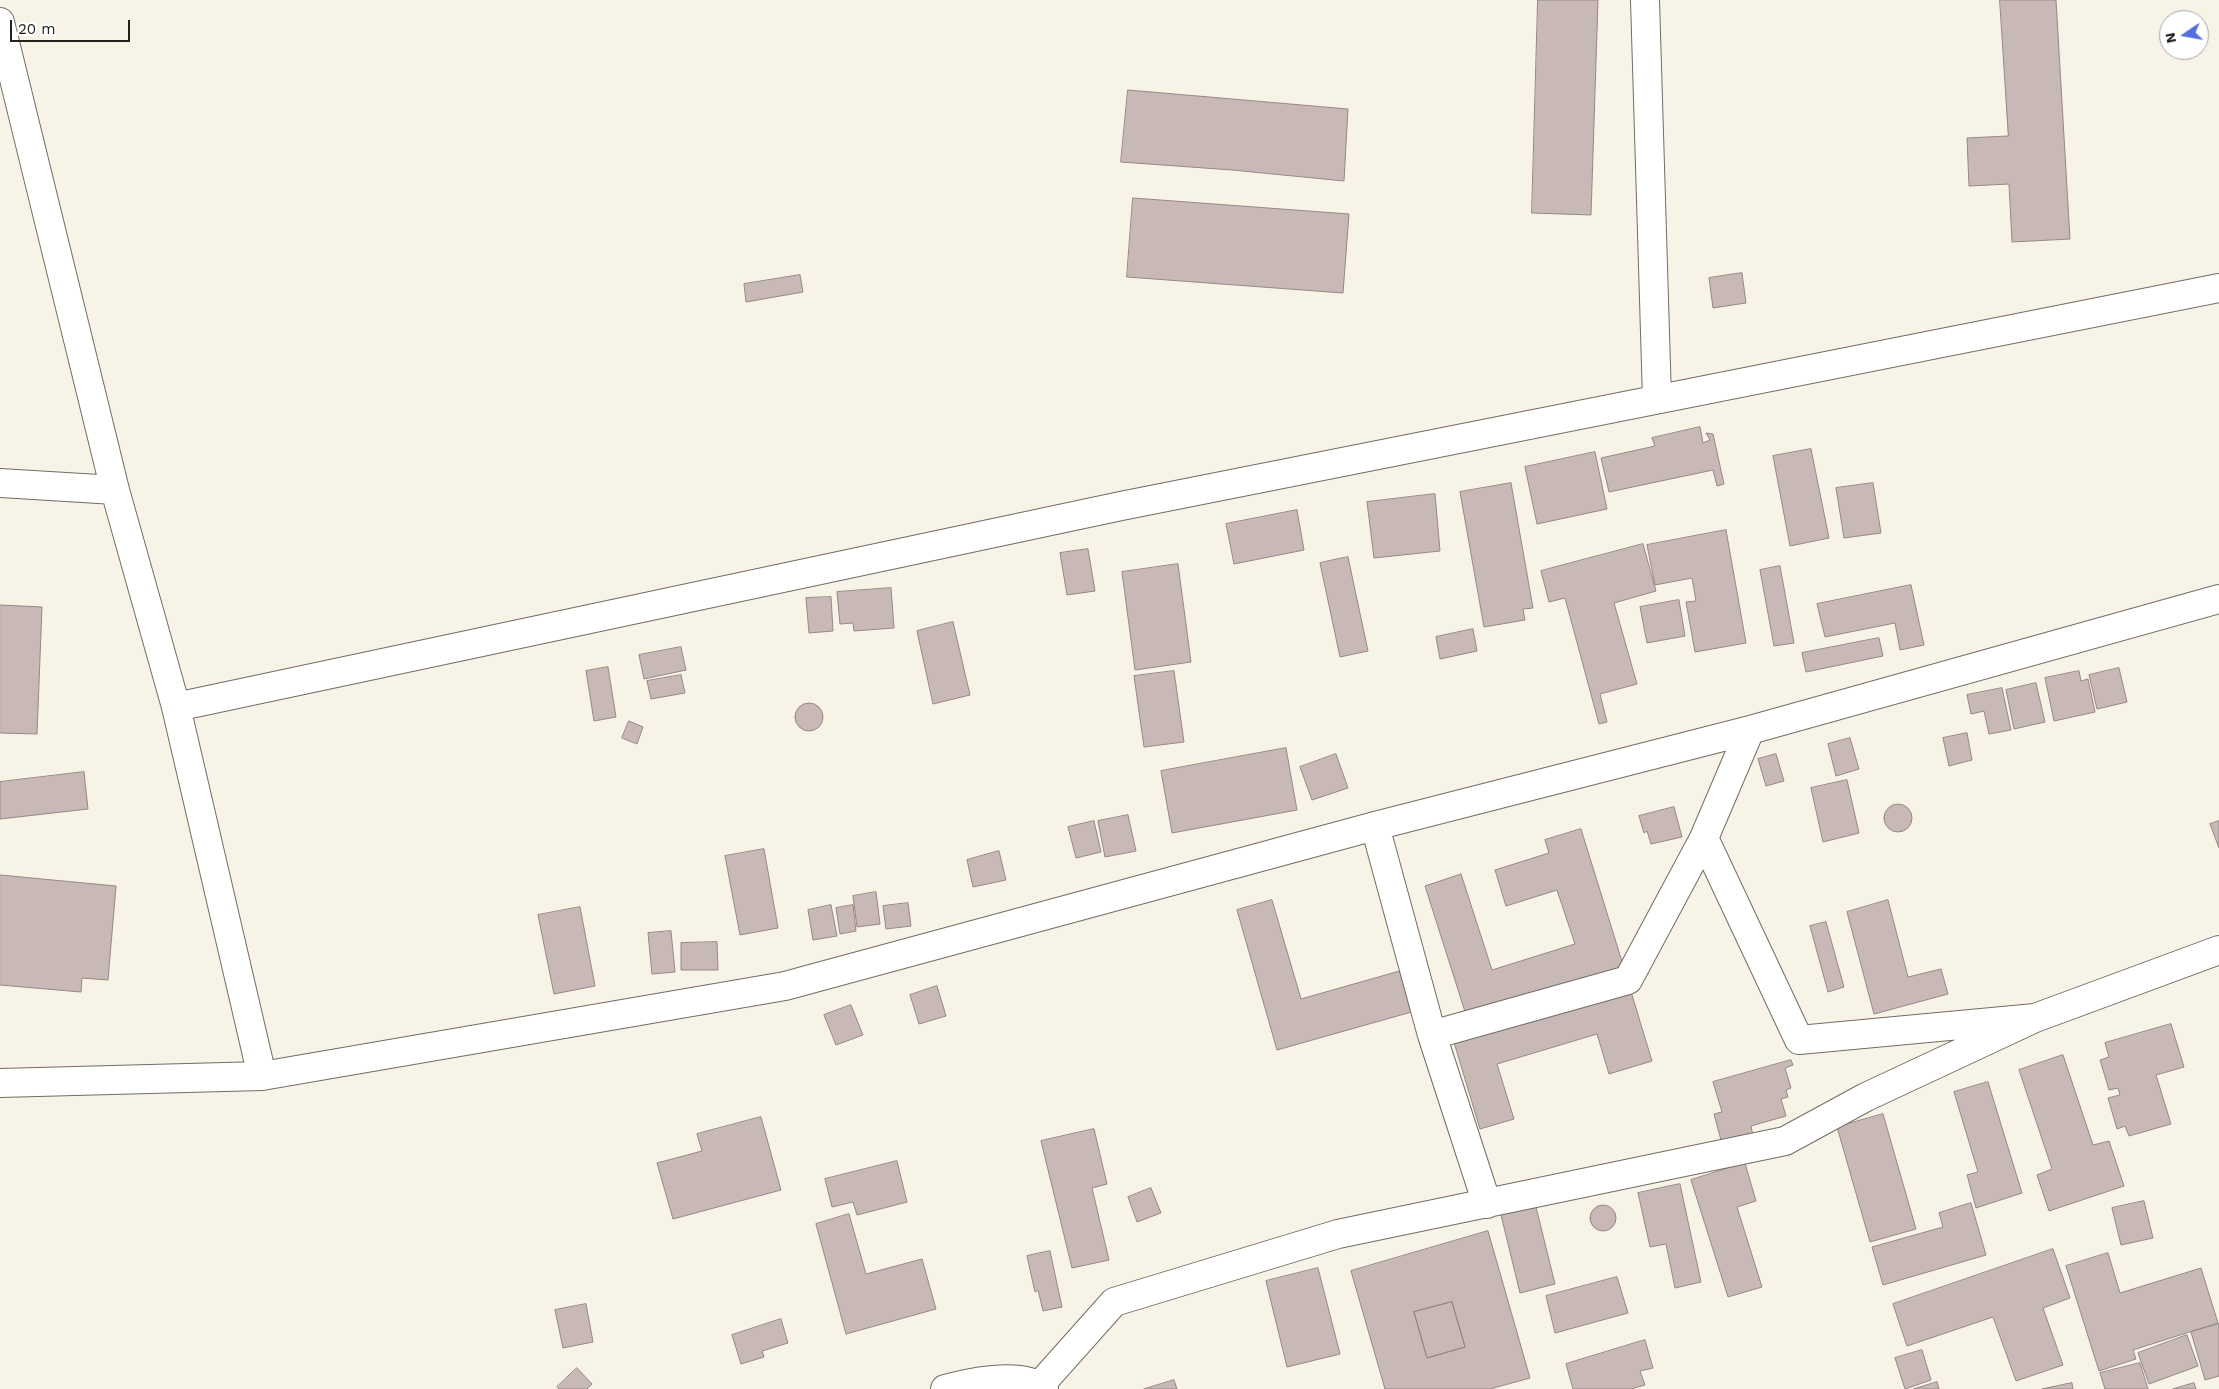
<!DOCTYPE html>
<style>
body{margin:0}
#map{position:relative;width:2219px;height:1389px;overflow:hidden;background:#f8f3e7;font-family:"Work Sans",sans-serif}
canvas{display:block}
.north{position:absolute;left:2159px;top:10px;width:50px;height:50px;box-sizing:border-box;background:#fff;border:1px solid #a7a7a5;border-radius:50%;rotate:258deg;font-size:14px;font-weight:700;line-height:20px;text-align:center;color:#24221e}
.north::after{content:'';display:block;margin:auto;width:18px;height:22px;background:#516ee3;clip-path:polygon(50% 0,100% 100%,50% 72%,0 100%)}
.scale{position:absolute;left:10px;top:20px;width:120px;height:22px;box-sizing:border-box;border:2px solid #24221e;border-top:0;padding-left:6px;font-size:15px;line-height:18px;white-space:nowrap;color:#24221e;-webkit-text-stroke:4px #fff;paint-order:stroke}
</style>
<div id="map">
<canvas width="2219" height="1389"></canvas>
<div class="north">N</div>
<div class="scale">20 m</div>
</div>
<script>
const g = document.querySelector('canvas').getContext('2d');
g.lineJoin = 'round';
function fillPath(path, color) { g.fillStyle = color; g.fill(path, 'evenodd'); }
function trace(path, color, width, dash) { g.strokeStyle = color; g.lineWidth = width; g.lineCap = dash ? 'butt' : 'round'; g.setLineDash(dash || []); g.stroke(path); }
const building = new Path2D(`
 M1538,0H1598L1591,215L1532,213Z
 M2000,0H2056L2070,239L2012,242L2009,184L1969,186L1967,138L2008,136Z
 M1128,90L1348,109L1344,181L1232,170L1121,162Z
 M1133,198L1349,214L1343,293L1127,277Z
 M1742,273L1746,303L1713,308L1709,278Z
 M800,275L803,292L746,302L744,284Z
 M1700,427L1703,443L1710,440L1706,433L1713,434L1724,484L1717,486L1713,470L1609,492L1601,458L1655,446L1652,438Z
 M1811,449L1829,538L1790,546L1773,456Z
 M1595,452L1607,509L1537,524L1525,467Z
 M1511,483L1533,608L1523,609L1525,620L1484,627L1460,492Z
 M1873,483L1881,533L1844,538L1836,488Z
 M1435,494L1440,551L1374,558L1367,502Z
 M1297,510L1304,550L1234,564L1226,524Z
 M1726,530L1746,643L1695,652L1686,602L1696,601L1692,578L1655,585L1647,545Z
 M1643,544L1656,591L1614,603L1637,684L1600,694L1607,722L1599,724L1565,598L1549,602L1541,571Z
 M1088,549L1095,591L1067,595L1060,553Z
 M1348,557L1368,651L1340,657L1320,563Z
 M1178,564L1191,662L1135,670L1122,572Z
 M1780,566L1794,643L1774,646L1760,570Z
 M1911,585L1924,645L1900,650L1895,623L1825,637L1817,604Z
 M891,588L894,628L854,631L853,623L840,624L837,592Z
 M831,597L833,631L809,633L806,598Z
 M1679,600L1685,636L1647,643L1640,607Z
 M0,605L42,607L37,734L0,733Z
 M953,622L970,695L933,704L917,631Z
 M1473,629L1477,651L1440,659L1436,637Z
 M1879,638L1883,656L1806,672L1802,653Z
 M681,647L686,670L644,679L639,655Z
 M608,667L616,717L594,721L586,671Z
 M2119,668L2127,702L2097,709L2089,675Z
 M1174,671L1184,742L1144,747L1134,676Z
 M2079,671L2081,681L2088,679L2095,712L2054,721L2045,678Z
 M681,675L685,693L651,699L647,681Z
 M2036,683L2045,722L2014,729L2006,690Z
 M2002,688L2011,730L1989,734L1984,711L1971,714L1967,695Z
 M795 717a14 14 0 1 1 28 0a14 14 0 1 1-28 0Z
 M629,721L643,727L637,744L622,738Z
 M1967,733L1972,760L1949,766L1943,738Z
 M1850,738L1859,769L1836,776L1828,744Z
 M1286,748L1297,810L1172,833L1161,771Z
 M1336,754L1348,788L1312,800L1300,767Z
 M1776,754L1784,781L1766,786L1758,759Z
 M84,772L88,809L0,819V782Z
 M1847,780L1859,833L1823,842L1811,788Z
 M1884 818a14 14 0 1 1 28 0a14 14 0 1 1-28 0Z
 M1674,807L1682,837L1651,844L1647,831L1644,833L1639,816Z
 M1128,815L1136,851L1105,857L1098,821Z
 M1094,821L1101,852L1076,858L1068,827Z
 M2219,821V848L2210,824Z
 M1581,829L1624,968L1467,1018L1425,886L1461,874L1492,970L1575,944L1557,890L1506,906L1495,870L1549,853L1545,840Z
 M764,849L778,928L740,935L725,856Z
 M999,851L1006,880L973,887L967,860Z
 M0,875L116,886L108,980L82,978L81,992L0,985Z
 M876,892L880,924L857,927L853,896Z
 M1272,900L1301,999L1403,970L1415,1011L1277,1050L1237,910Z
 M1888,900L1908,977L1941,969L1948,994L1874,1014L1847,912Z
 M908,903L911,926L886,929L883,906Z
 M831,905L837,936L813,940L808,910Z
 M853,905L856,931L840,934L836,908Z
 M580,907L595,986L554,994L538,915Z
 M1826,922L1844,987L1828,992L1810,926Z
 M671,931L675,972L652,974L648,933Z
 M717,942L718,970H681V943Z
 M1629,985L1652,1061L1609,1074L1597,1034L1497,1064L1514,1119L1480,1129L1453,1039Z
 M937,986L946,1016L919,1024L910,995Z
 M851,1005L863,1035L836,1045L824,1015Z
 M2171,1024L2184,1067L2156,1075L2171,1124L2129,1136L2125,1126L2117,1129L2108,1098L2120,1095L2118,1088L2109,1090L2100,1060L2109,1057L2105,1043Z
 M2063,1055L2093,1145L2109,1141L2124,1186L2049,1211L2037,1175L2052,1169L2019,1070Z
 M1791,1060L1793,1065L1785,1068L1791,1088L1786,1090L1788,1097L1781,1099L1786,1116L1751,1126L1753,1136L1722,1144L1714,1114L1722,1112L1713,1082Z
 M1988,1082L2022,1193L1976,1208L1967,1175L1978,1172L1954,1092Z
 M1883,1114L1916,1229L1870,1242L1837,1127Z
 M761,1117L781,1190L673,1219L657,1163L702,1151L697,1134Z
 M1094,1129L1107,1184L1092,1188L1109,1260L1072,1268L1041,1141Z
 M897,1161L907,1202L857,1215L853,1202L832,1207L825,1179Z
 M1745,1163L1756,1201L1737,1207L1762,1287L1728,1297L1691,1180Z
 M1680,1184L1701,1282L1675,1288L1666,1244L1650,1247L1638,1193Z
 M1151,1188L1161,1213L1137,1222L1128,1197Z
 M2144,1201L2153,1238L2121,1245L2112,1208Z
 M1971,1203L1986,1255L1883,1285L1872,1247L1943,1227L1939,1213Z
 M1590 1218a13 13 0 1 1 26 0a13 13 0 1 1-26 0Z
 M1536,1207L1555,1284L1520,1293L1501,1215Z
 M849,1214L866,1274L922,1259L936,1309L846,1334L816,1224Z
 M1488,1231L1530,1378L1490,1389H1385L1351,1271ZM1452,1302L1465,1347L1427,1358L1414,1312Z
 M2053,1249L2070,1298L2043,1308L2063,1365L2016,1381L1993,1317L1907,1346L1893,1304Z
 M1050,1251L1062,1307L1043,1311L1038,1290L1035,1292L1027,1256Z
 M2108,1253L2120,1293L2201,1268L2218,1323L2133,1350L2136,1359L2099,1371L2066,1266Z
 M1318,1268L1340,1354L1287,1367L1266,1281Z
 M1617,1277L1628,1313L1555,1333L1546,1296Z
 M1452,1302L1465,1347L1427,1358L1414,1312Z
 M586,1304L593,1342L563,1348L555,1310Z
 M781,1319L788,1343L762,1351L764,1357L741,1364L732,1335Z
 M2219,1324V1376L2205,1380L2191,1332Z
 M2187,1335L2198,1366L2149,1384L2138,1353Z
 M1645,1340L1653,1368L1640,1371L1645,1385L1631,1389H1573L1566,1364Z
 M1922,1350L1931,1380L1905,1389L1895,1358Z
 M2140,1363L2148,1389H2105L2100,1373Z
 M577,1368L592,1384L587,1389H559L557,1387Z
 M1174,1380L1177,1389H1144Z
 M1937,1382L1939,1389H1914Z
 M2072,1383L2073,1389H2042Z
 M2194,1383L2196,1389H2173Z`);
const minor = new Path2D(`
 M1645,0L1657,399
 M0,22L115,490L176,707L262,1076
 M0,483L115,490
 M176,707L1121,506L2219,288
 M1750,730L1704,838L1799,1040L2035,1018L2219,950
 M1375,826L1432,1035
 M0,1083L262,1076L785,986L1375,826L1750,730L2219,599
 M1487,1204L1432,1035L1628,980L1704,838
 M1040,1385L1114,1302L1338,1234L1785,1141L1866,1097L2035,1018
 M945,1389C971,1382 1022,1371 1044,1389`);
fillPath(building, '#c8b9b7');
trace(building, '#958785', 1);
trace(minor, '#716d62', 30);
trace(minor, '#fff', 28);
</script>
